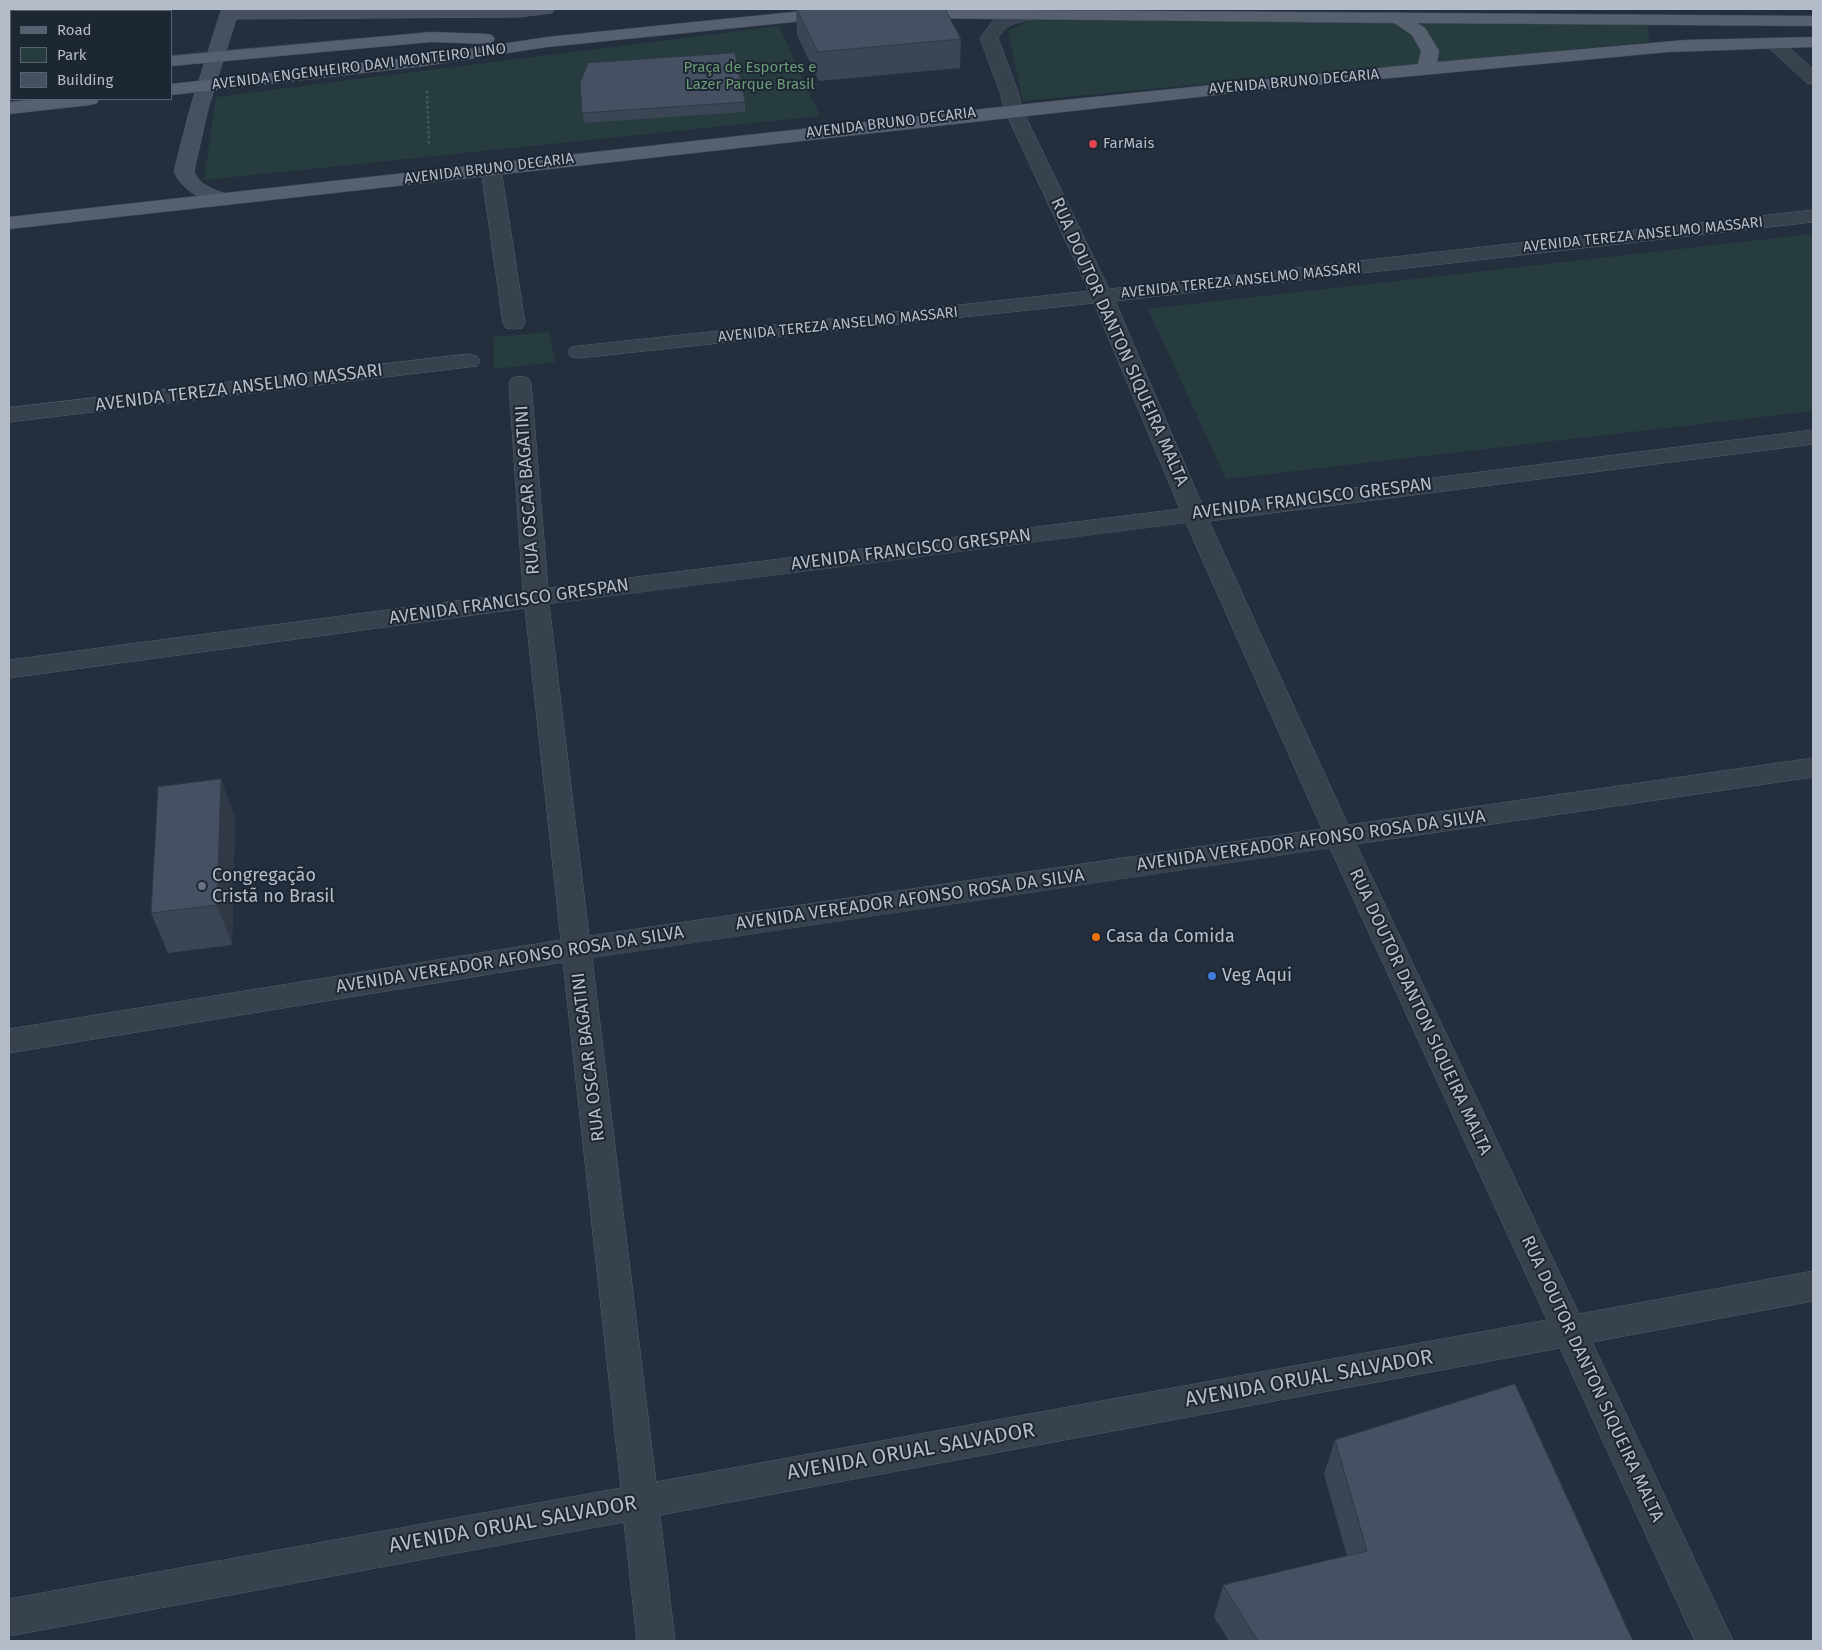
<!DOCTYPE html>
<meta charset="utf-8">
<style>
body{margin:0}
#map{position:relative;width:1822px;height:1650px;overflow:hidden;background:#242f3e;font-family:"Fira Sans",sans-serif}
canvas{display:block}
.frame{position:absolute;inset:0;border:10px solid #b4bcc9;pointer-events:none}
.legend{position:absolute;left:10px;top:10px;width:162px;height:90px;box-sizing:border-box;background:#1d2633;border:1px solid #59626f;margin:0;padding:6px 9px;list-style:none;font-size:15px;color:#b4bcc9}
.legend li{display:flex;align-items:center;gap:10px;height:25px}
.legend b{width:25px;border:1px solid #59626f}
</style>
<div id="map">
<canvas width="1822" height="1650"></canvas>
<div class="frame"></div>
<ul class="legend">
<li><b style="height:6px;background:#56606e"></b>Road</li>
<li><b style="height:14px;background:#263c3f"></b>Park</li>
<li><b style="height:14px;background:#455162"></b>Building</li>
</ul>
</div>
<script>
const g = document.querySelector('canvas').getContext('2d');
g.lineJoin = 'round';
function fillPath(path, color) { g.fillStyle = color; g.fill(path, 'evenodd'); }
function trace(path, color, width, dash) { g.strokeStyle = color; g.lineWidth = width; g.lineCap = dash ? 'butt' : 'round'; g.setLineDash(dash || []); g.stroke(path); }
function drawText(font, color, halo, rows, align = 'center') {
  g.font = font + ' "Fira Sans",sans-serif'; g.lineWidth = 4; g.setLineDash([]); g.textBaseline = 'middle'; g.strokeStyle = halo; g.fillStyle = color; for (const [text, x, y, turn = 0] of rows) {
    g.save(); g.translate(x, y); g.rotate((+turn || 0) * Math.PI / 180); g.textAlign = isNaN(turn) ? turn : align; if (halo) g.strokeText(text, 0, 0); g.fillText(text, 0, 0); g.restore();
  }
}
const green = new Path2D(`
 M1031,20L1648,25L1649,42L1023,101L1008,31Z
 M779,26L820,116L204,180L216,97Z
 M1813,234V411L1226,479L1148,309Z
 M549,332L555,362L494,369V337Z`);
const path = new Path2D(`
 M427,91L429,145`);
const street = new Path2D(`
 M1028,10L1034,11L1037,15L1034,19C1019,22 1005,23 998,38L1018,92L1022,109L1109,289L1813,210V222L1115,301L1203,507L1813,430V444L1209,521L1348,825L1813,758V777L1356,844L1579,1314L1813,1271V1301L1592,1342L1733,1641H1695L1560,1348L660,1515L675,1641H637L624,1522L9,1636V1599L621,1488L563,962L9,1053V1029L561,940L525,608L9,678V660L523,592L509,383L512,378L520,376L528,378L531,383L548,588L1180,509L1094,303L579,358L571,357L568,352L571,347L579,346L1089,291L1004,109L1000,92L980,38L994,20ZM1186,523L1322,829L589,936L549,604ZM1330,848L1547,1320L656,1482L592,958Z
 M1776,40L1782,41L1813,69V84L1807,83L1770,49L1767,45L1770,41Z
 M491,163L498,165L501,169L525,323L522,328L514,329L506,328L503,323L481,169L484,165Z
 M469,354L477,356L480,361L477,366L9,422V408Z`);
const secondary = new Path2D(`
 M222,9H555L552,13L519,17L236,19L208,109L194,171C199,187 219,191 233,196L236,200L233,204C213,209 181,191 174,171L190,109Z`);
const primary = new Path2D(`
 M904,9L1813,16V26L1417,23L1425,28L1439,51L1437,62L1686,40L1813,37V47L1668,52L1252,91L9,229V217L1045,102L1418,64L1421,51L1412,35L1394,23L910,18L904,17L901,13Z
 M813,10L840,11L843,15L840,19L813,20L547,47L424,66L171,95V84L424,56L547,37Z
 M431,32L486,34L492,35L495,39L492,43L486,44L431,42L171,66V56Z
 M9,71H11V82H9Z
 M42,99H99L97,103L90,105L9,114V102Z`);
const wall = new Path2D(`
 M796,9H945L961,39L960,68L819,81L797,35Z
 M580,83L745,102V112L584,123Z
 M221,779L235,819L232,945L168,953L151,913Z
 M1335,1440L1633,1641H1229L1214,1617L1223,1585L1347,1556L1324,1474Z`);
const shadedWall = new Path2D(`
 M221,779L235,819L232,945L217,905Z`);
const building = new Path2D(`
 M797,9H945L961,39L818,52Z
 M735,53L745,102L582,113L580,83L588,63Z
 M221,779L217,905L151,913L158,787Z
 M1515,1384L1633,1641H1258L1223,1585L1367,1551L1335,1440Z`);
const markers = [
 [1093,144,5,"#e0444e"],
 [202,886,5,"#6b7280"],
 [1096,937,5,"#e8710a"],
 [1212,976,5,"#3f7fe0"]
];
const farStreetnames = [
 ["AVENIDA ENGENHEIRO DAVI MONTEIRO LINO",359,67,-7],
 ["AVENIDA BRUNO DECARIA",1294,82,-5],
 ["AVENIDA BRUNO DECARIA",891,123,-7],
 ["AVENIDA BRUNO DECARIA",489,169,-7],
 ["AVENIDA TEREZA ANSELMO MASSARI",1643,235,-6],
 ["AVENIDA TEREZA ANSELMO MASSARI",1241,281,-6],
 ["AVENIDA TEREZA ANSELMO MASSARI",838,325,-6]
];
const farParknames = [
 ["Praça de Esportes e",750,68],
 ["Lazer Parque Brasil",750,85]
];
const farPoinames = [
 ["FarMais",1103,144]
];
const streetNames = [
 ["RUA DOUTOR DANTON SIQUEIRA MALTA",1119,342,66],
 ["AVENIDA TEREZA ANSELMO MASSARI",239,388,-7],
 ["RUA OSCAR BAGATINI",528,490,-94],
 ["AVENIDA FRANCISCO GRESPAN",1312,499,-7],
 ["AVENIDA FRANCISCO GRESPAN",911,550,-7],
 ["AVENIDA FRANCISCO GRESPAN",509,602,-8],
 ["AVENIDA VEREADOR AFONSO ROSA DA SILVA",1311,841,-8],
 ["AVENIDA VEREADOR AFONSO ROSA DA SILVA",910,900,-8],
 ["AVENIDA VEREADOR AFONSO ROSA DA SILVA",510,960,-9],
 ["RUA DOUTOR DANTON SIQUEIRA MALTA",1420,1012,65],
 ["RUA OSCAR BAGATINI",589,1057,-97],
 ["RUA DOUTOR DANTON SIQUEIRA MALTA",1592,1379,65]
];
const poiNames = [
 ["Congregação",212,876],
 ["Cristã no Brasil",212,897],
 ["Casa da Comida",1106,937],
 ["Veg Aqui",1222,976]
];
const nearStreetnames = [
 ["AVENIDA ORUAL SALVADOR",1309,1379,-10],
 ["AVENIDA ORUAL SALVADOR",911,1452,-10],
 ["AVENIDA ORUAL SALVADOR",513,1525,-10]
];
fillPath(green, '#263c3f');
trace(street, '#565f6c', 1);
trace(secondary, '#565f6c', 1);
trace(primary, '#414a57', 1);
trace(path, '#44595c', 2.5, [2.5, 2.5]);
fillPath(street, '#38414e');
fillPath(secondary, '#465061');
fillPath(primary, '#56606e');
fillPath(wall, '#3b4654');
fillPath(shadedWall, '#303945');
fillPath(building, '#455162');
trace(building, '#303945', 1);
for (const [x, y, r, color] of markers) { const dot = new Path2D(); dot.arc(x, y, r, 0, 2 * Math.PI); g.fillStyle = color; g.fill(dot); trace(dot, '#1d2633', 2); }
drawText('15px', '#b4bcc9', '#1d2633', farStreetnames);
drawText('15px', '#6b9a76', '#1d2633', farParknames);
drawText('15px', '#b4bcc9', '#1d2633', farPoinames, 'left');
drawText('18px', '#b4bcc9', '#1d2633', streetNames);
drawText('18px', '#b4bcc9', '#1d2633', poiNames, 'left');
drawText('21px', '#b4bcc9', '#1d2633', nearStreetnames);
</script>
